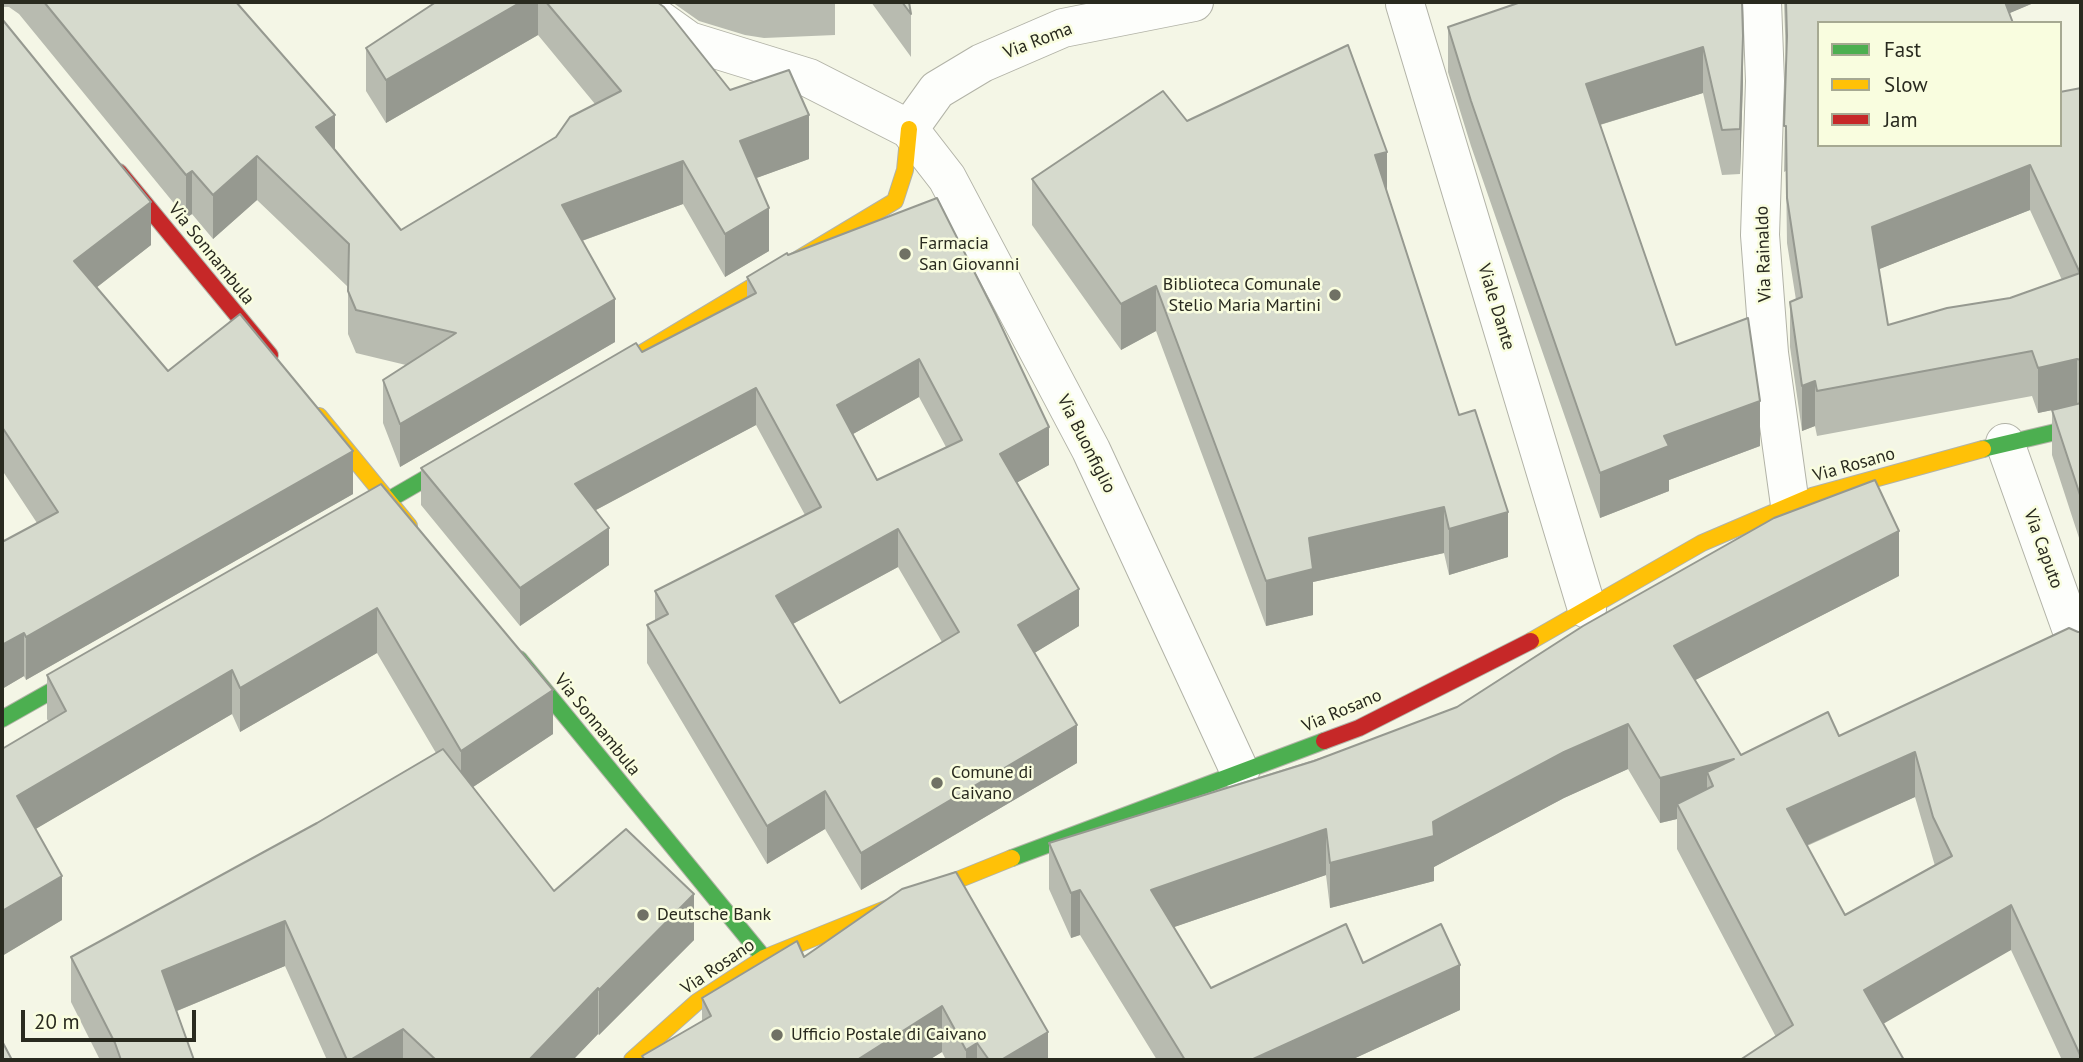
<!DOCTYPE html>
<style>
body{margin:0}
#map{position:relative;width:2083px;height:1062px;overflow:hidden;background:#f4f6e6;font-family:"PT Sans",sans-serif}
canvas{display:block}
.frame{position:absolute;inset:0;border:4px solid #292a1f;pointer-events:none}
.legend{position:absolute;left:1817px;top:21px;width:245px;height:126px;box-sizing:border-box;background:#f9fddf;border:2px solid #a6a992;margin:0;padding:9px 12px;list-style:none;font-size:21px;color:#292a1f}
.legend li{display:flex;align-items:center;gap:14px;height:35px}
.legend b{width:35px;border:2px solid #a6a992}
.scale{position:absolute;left:21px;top:1010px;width:175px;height:32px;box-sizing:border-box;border:4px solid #292a1f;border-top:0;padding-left:9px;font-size:21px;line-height:24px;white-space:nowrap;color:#292a1f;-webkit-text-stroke:5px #f9fddf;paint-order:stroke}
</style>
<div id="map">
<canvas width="2083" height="1062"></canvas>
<div class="frame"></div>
<ul class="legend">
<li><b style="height:9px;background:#4caf50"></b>Fast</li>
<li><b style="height:9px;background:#ffc107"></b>Slow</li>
<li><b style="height:9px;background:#c62828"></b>Jam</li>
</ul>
<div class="scale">20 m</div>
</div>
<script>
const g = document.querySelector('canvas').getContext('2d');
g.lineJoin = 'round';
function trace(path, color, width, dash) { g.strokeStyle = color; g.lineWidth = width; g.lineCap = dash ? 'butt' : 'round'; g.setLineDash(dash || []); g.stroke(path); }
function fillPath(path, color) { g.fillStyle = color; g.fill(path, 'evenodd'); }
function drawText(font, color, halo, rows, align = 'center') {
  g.font = font + ' "PT Sans",sans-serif'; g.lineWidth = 5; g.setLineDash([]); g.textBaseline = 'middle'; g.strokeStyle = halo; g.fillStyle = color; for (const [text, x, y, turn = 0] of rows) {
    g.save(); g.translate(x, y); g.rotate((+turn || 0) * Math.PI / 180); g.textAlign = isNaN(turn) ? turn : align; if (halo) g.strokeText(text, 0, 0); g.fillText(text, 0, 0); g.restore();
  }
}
const street = new Path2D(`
 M637,2L640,6L689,41L809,78L909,129L947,178L1091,450L1240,772
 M1762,2L1765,81L1760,235L1769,353L1790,505
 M1405,4L1587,609
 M909,129L937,90L982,63L1063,28L1194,2
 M2005,443L2081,656`);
const fast = new Path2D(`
 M1983,449L2081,426
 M366,513L466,455
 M519,659L764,958
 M2,719L92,668
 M1012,858L1324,741`);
const slow = new Path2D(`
 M627,362L895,201L905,170L909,129
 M319,416L409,526
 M1531,641L1702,543L1812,496L1983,449
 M632,1060L697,1002L764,958L1012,858`);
const jam = new Path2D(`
 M119,172L270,355
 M1324,741L1359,728L1531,641`);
const wall = new Path2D(`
 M2,2H236L335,151L401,230L556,137L595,104L538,35L386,123L366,91V48L436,2H657L730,90L809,159L756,178L769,251L725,277L683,204L582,241L615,342L400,467L383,423V380L406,365L356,353L348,334V287L257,200L213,239L192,214L186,218L19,14L9,7H2Z
 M672,2H835V35L764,38L745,35L699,21Z
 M871,2H909L911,14V57Z
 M1742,2L1743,81L1740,174L1722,175L1703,93L1600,125L1676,345L1760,446L1669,480V491L1600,518L1471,146L1448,72V27Z
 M1784,2H2036L2009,13L1819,145L2081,88V544L2052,455V410L2038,413L2032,396L1817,436L1815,426L1802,431L1790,347V302L1796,300L1787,243L1786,171L1784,172L1786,61ZM2030,210L2062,280L2010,298L1888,325L1879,269Z
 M2,19L151,245L96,288L168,371L353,494L26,680L24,676L2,689V542L37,523L2,470Z
 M1187,121L1387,194L1459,415L1508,557L1449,575L1444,553L1313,582V615L1266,626L1156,331L1121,350L1032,225V179Z
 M937,198L1049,465L1016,483L1079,626L1034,653L1077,763L861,890L825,829L767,864L647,663V625L655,621V591L805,515L756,425L596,510L609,565L520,626L421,505V468L747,298V277L788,255ZM919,397L946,447L877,480L853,434ZM898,567L942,642L840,703L793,624Z
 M381,484L553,734L473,787L554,891L694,940L599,1035L598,1034L573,1060H327L285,966L177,1011L194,1060H100L71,1002V957L317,823L436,753L377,653L240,732L232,714L35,829L62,920L2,956L48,721L47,719V675Z
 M1899,576L1695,680L1741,755L1839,736L2078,632H2081V1060H2062L2011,950L1776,1037L1677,849V819L1660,823L1628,769L1564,798L1434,867V881L1330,908L1326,875L1174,927L1211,988L1363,963L1460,1010L1351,1060H1157L1080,935L1071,938L1049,889V843ZM1915,797L1935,866L1845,915L1807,846Z
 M902,889L1048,1060H946L942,1052L929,1060H642V1056L702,1021V998L804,957Z`);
const shadedWall = new Path2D(`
 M521,2H538V35L386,123V80Z
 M2003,2H2036L2003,16Z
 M1743,36V81L1740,174V129Z
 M1703,47V93L1586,129V84Z
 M335,115V158L316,127Z
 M809,115V159L740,184V141Z
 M1387,152V198L1375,155Z
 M257,156V200L213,239V195Z
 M683,161V204L562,248V205Z
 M2030,165V210L1872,272V227Z
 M192,171V214L186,218V175Z
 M151,202V245L74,305V261Z
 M769,208V251L725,277V234Z
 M1156,286V331L1121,350V304Z
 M615,299V342L400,467V424Z
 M919,359V397L837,443V405Z
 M2077,359V405L2038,413V368Z
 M1815,381V426L1802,431V386Z
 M756,388V425L575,521V484Z
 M1760,401V446L1669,480V491L1600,518V473L1664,436Z
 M1049,427V465L1000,492V454Z
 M353,451V494L26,680V637Z
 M1444,507V553L1313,582V615L1266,626V581L1309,538Z
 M1508,512V557L1449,575V529Z
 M609,528V565L520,626V588Z
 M898,529V567L776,633V596Z
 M1899,531V576L1674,691V646Z
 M1079,589V626L1018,663V625Z
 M377,608V653L240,732V688Z
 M24,633V676L2,689V645Z
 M232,670V714L17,840V796Z
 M553,690V734L461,795V751Z
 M1628,724V769L1564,798L1434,867V881L1330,908V863L1433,822L1564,752Z
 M1077,725V763L861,890V853Z
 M1915,752V797L1787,854V809Z
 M1734,759L1713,786L1707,772V811L1677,804V819L1660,823V778Z
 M825,791V829L767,864V826Z
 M1326,829V875L1151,935V890Z
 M62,876V920L2,956V911Z
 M1080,890V935L1071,938V893Z
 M694,894V940L599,1035V990Z
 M2011,905V950L1864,1035V990Z
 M285,921V966L162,1017V971Z
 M1460,965V1010L1351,1060H1251Z
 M598,988V1034L573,1060H529Z
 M942,1006V1052L929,1060H857Z
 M403,1029V1060H350Z
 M1048,1032V1060H1001Z
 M977,1043V1060H966V1050Z`);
const building = new Path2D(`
 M44,2H236L335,115L316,127L401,230L556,137L570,117L621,91L546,2H657L664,7L730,90L789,70L809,115L740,141L769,208L725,234L683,161L562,205L615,299L400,424L383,380L456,333L356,310L348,291L349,244L257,156L213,195L192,171L186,175Z
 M436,2H521L386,80L366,48Z
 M902,2H909L911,14Z
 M1521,2H1742L1743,36L1740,129L1722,130L1703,47L1586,84L1676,345L1748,318L1760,401L1664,436L1669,446L1600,473L1471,101L1448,27Z
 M1786,2H2005L2013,23H1819V145H2060V92L2081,88V360L2077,359L2038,368L2032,351L1817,391L1815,381L1802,386L1790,302L1802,297L1787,198L1786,126H1784L1787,36ZM2030,165L2080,273L2010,298L1947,308L1888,325L1872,227Z
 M2,19L151,202L74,261L168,371L240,314L353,451L26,637L24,633L2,645V542L58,512L2,427Z
 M1348,45L1387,152L1375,155L1459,415L1475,410L1508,512L1449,529L1444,507L1309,538L1313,569L1266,581L1156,286L1121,304L1032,179L1163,91L1187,121Z
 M937,198L996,315L1049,427L1000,454L1079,589L1018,625L1077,725L861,853L825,791L767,826L647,625L668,614L655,591L821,507L756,388L575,484L609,528L520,588L421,468L636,343L642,352L756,293L747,277L787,253L788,255ZM919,359L962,440L877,480L837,405ZM898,529L959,632L840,703L776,596Z
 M2081,403V498L2052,410Z
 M1875,480L1899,531L1674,646L1741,755L1828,712L1839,736L2069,628L2078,632H2081V1057L2011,905L1864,990L1904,1060H1740L1793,1025L1677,804L1713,786L1707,772L1734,759L1660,778L1628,724L1564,752L1433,822L1434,836L1330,863L1326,829L1151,890L1211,988L1346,924L1363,963L1441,924L1460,965L1251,1060H1185L1080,890L1071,893L1049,843L1314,761L1457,707L1583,626L1774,518ZM1915,752L1933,817L1952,856L1845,915L1787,809Z
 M381,484L553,690L461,751L377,608L240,688L232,670L17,796L62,876L2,911V749L66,711L47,675Z
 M443,749L554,891L626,829L694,894L599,990L598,988L529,1060H436L403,1029L350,1060H347L285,921L162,971L194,1060H121L115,1043L71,957L317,823Z
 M956,872L1048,1032L1001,1060H989L977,1043L966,1050L942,1006L857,1060H645L642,1056L711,1016L702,998L797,941L804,957L902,889Z
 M2,1041L12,1060H2Z`);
const markers = [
 [905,254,7,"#707165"],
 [1335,295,7,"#707165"],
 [937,783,7,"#707165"],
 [643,915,7,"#707165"],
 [777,1035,7,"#707165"]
];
const streetNames = [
 ["Via Roma",1038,41,-21],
 ["Via Sonnambula",211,254,51],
 ["Via Rainaldo",1764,254,-92],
 ["Viale Dante",1496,307,73],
 ["Via Buonfiglio",1086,444,63],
 ["Via Rosano",1854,465,-16],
 ["Via Caputo",2043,549,70],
 ["Via Rosano",1342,711,-23],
 ["Via Sonnambula",597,725,51],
 ["Via Rosano",718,967,-34]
];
const poiNames = [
 ["Farmacia",919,244],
 ["San Giovanni",919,265],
 ["Biblioteca Comunale",1321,285,"right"],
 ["Stelio Maria Martini",1321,306,"right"],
 ["Comune di",951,773],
 ["Caivano",951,794],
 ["Deutsche Bank",657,915],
 ["Ufficio Postale di Caivano",791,1035]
];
trace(street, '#b2b3a7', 40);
trace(fast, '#b2b3a7', 18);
trace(slow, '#b2b3a7', 18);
trace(jam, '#b2b3a7', 18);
trace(street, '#fdfefb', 38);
trace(fast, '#4caf50', 16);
trace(slow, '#ffc107', 16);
trace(jam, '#c62828', 16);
fillPath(wall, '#b8bbb0');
fillPath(shadedWall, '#969990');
fillPath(building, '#d6dacd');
trace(building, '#969990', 2);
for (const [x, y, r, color] of markers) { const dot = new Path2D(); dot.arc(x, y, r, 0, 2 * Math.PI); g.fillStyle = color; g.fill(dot); trace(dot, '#f9fddf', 2.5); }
drawText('18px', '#292a1f', '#f9fddf', streetNames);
drawText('18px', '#292a1f', '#f9fddf', poiNames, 'left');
</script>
